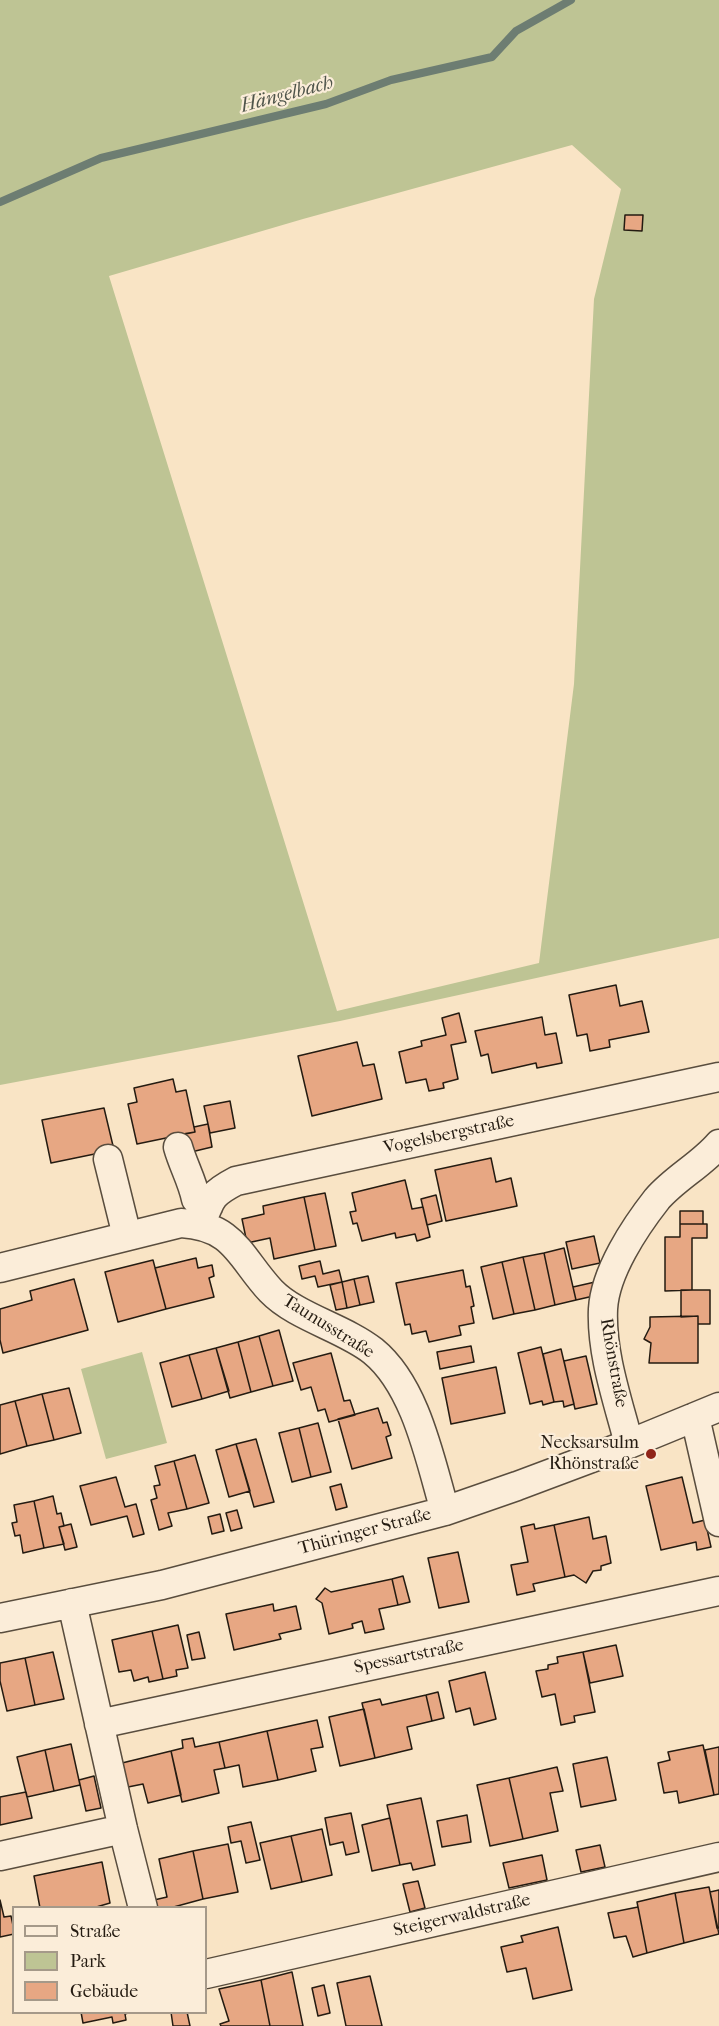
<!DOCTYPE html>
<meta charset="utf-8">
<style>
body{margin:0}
#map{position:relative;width:719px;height:2026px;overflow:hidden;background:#f9e4c5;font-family:"IM FELL French Canon",serif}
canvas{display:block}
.legend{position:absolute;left:12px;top:1906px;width:195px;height:108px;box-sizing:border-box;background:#fbedd9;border:2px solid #a59989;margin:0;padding:8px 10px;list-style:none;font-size:18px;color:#241b11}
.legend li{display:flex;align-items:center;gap:12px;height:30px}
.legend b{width:30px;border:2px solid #a59989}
</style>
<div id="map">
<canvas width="719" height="2026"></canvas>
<ul class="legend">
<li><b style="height:8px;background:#fbedd9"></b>Straße</li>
<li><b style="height:16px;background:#bec494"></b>Park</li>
<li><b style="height:16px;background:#e7a783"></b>Gebäude</li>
</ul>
</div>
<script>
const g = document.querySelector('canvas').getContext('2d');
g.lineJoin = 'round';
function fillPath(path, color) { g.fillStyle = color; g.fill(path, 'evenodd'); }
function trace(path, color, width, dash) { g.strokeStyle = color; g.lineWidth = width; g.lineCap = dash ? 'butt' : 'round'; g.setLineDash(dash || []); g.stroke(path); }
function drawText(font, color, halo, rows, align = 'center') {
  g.font = font + ' "IM FELL French Canon",serif'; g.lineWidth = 4.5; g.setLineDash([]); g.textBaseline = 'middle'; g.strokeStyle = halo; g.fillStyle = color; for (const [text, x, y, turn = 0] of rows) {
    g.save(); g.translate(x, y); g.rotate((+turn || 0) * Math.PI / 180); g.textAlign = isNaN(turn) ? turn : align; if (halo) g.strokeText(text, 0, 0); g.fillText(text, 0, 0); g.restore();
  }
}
const green = new Path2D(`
 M0,0H719V938L340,1021L0,1085ZM572,145L621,189L594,299L574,684L539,963L337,1011L109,276L303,219Z
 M142,1352L167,1443L106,1459L81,1369Z`);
const stream = new Path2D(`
 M0,202L101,158L326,104L391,80L492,57L516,31L571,0`);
const building = new Path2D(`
 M625,215H643L642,231L624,230Z
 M616,985L620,1006L642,1001L649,1032L609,1040L610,1047L590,1051L587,1034L577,1036L569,995Z
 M459,1013L466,1042L451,1045L458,1079L443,1083L444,1088L429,1091L426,1079L406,1083L399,1052L422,1046L421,1041L446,1035L442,1018Z
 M542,1017L545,1035L556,1033L562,1063L537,1068L536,1063L492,1073L488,1054L481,1056L475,1031Z
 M357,1042L363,1066L374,1064L382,1099L312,1116L298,1056Z
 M173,1079L176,1092L186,1090L195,1132L137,1144L128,1104L137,1102L134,1088Z
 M230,1101L235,1128L210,1133L204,1106Z
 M104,1108L114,1150L51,1163L42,1120Z
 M208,1124L212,1147L187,1153L183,1134L195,1132L194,1127Z
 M491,1158L496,1182L511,1178L517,1206L446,1221L435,1170Z
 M405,1180L412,1209L423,1207L430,1237L417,1241L415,1234L396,1238L395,1233L362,1241L357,1223L353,1224L350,1212L356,1211L352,1193Z
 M325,1193L336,1246L315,1250L304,1197Z
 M436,1195L442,1221L427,1225L421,1199Z
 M304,1197L315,1250L274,1259L270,1238L247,1243L242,1219L264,1214L263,1206Z
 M680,1211H703V1224H680Z
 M680,1224H707V1238H692V1290L665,1291V1237H680Z
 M594,1236L600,1263L572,1269L566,1242Z
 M564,1248L576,1300L555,1305L544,1253Z
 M544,1253L555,1305L535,1310L523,1257Z
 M523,1257L535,1310L514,1314L502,1262Z
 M196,1258L198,1268L212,1265L214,1276L209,1278L214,1297L166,1309L155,1268Z
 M153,1260L166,1309L118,1322L105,1272Z
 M320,1261L323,1274L339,1270L342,1282L318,1287L315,1276L302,1279L299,1266Z
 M502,1262L514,1314L493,1319L481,1267Z
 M463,1270L466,1287L470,1286L474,1306L471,1307L474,1323L459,1326L461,1335L429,1342L426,1331L412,1334L410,1324L405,1325L396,1283Z
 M368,1276L374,1302L360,1305L354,1279Z
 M74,1279L88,1330L3,1353L0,1340V1309L32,1300L30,1291Z
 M354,1279L360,1305L347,1308L342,1282Z
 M342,1282L347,1308L336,1310L330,1285Z
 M595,1282L598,1295L576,1300L573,1287Z
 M681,1290H710V1324H698V1316L681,1317Z
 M698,1316V1363H649L651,1343L644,1339L650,1327V1317Z
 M279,1330L293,1381L273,1386L259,1336Z
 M259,1336L273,1386L251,1392L238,1342Z
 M238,1342L251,1392L230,1398L216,1348Z
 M471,1346L474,1362L440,1369L437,1352Z
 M541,1347L554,1402L543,1405L542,1401L530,1404L518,1353Z
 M216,1348L229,1391L202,1399L189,1355Z
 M561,1349L574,1404L564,1407L563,1401L554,1402L543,1354Z
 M331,1353L344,1401L350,1400L355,1415L329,1422L325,1409L318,1411L311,1387L301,1390L293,1363Z
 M189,1355L202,1399L172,1407L160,1363Z
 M586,1356L597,1404L575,1409L564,1361Z
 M496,1367L505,1413L451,1424L442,1378Z
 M69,1388L81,1433L54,1440L42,1394Z
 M42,1394L54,1440L27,1446L15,1401Z
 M15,1401L27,1446L0,1454V1405Z
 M378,1408L383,1423L387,1422L391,1435L386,1437L392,1458L352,1469L338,1419Z
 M318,1423L331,1472L311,1477L299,1428Z
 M299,1428L311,1477L292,1482L279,1433Z
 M256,1439L274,1502L254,1507L236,1444Z
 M236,1444L250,1491L229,1497L216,1450Z
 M195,1455L209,1503L187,1509L174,1461Z
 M174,1461L187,1509L168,1513L172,1526L159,1530L151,1500L157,1498L154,1486L160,1485L155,1466Z
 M116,1477L125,1507L136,1504L144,1534L133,1537L127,1516L91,1525L80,1486Z
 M682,1477L693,1523L705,1520L711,1547L697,1550L696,1542L661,1550L646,1486Z
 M341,1484L347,1507L336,1510L330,1487Z
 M53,1496L57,1514L61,1513L64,1526L59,1527L64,1544L44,1548L34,1501Z
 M34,1501L44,1548L23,1553L20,1535L15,1536L12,1523L17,1522L14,1505Z
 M237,1510L242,1528L231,1531L226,1513Z
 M220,1514L224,1531L212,1534L208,1517Z
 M589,1517L593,1539L606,1536L611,1563L601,1566V1570L593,1571L586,1583L574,1575L565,1577L554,1525Z
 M71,1524L77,1547L65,1550L59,1527Z
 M534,1524L535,1529L554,1525L565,1577L533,1584L535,1591L517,1595L511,1565L528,1562L521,1527Z
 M458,1552L469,1602L439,1608L428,1558Z
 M403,1576L410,1602L398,1605L392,1579Z
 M392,1579L398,1605L379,1609L384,1629L365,1633L362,1621L352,1624L353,1628L329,1634L322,1603L316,1599L325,1588L331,1592Z
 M273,1604L274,1611L296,1606L301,1629L279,1634L281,1639L234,1650L226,1614Z
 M178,1625L188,1668L176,1670L177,1676L163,1679L152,1631Z
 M152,1631L163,1679L149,1682L148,1677L134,1681L131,1670L119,1672L112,1640Z
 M199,1632L205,1658L192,1660L187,1635Z
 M616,1645L623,1676L590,1683L583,1652Z
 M53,1652L64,1699L35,1705L25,1658Z
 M583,1652L595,1712L574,1716L575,1722L561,1725L555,1694L542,1697L536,1671L548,1669V1665L558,1663L557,1657Z
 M25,1658L35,1705L7,1711L0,1681V1663Z
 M485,1672L496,1719L474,1725L470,1708L456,1712L449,1681Z
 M438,1692L444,1718L432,1721L426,1695Z
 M426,1695L432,1721L407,1727L412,1749L375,1758L362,1703L380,1699L382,1705Z
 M364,1709L375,1758L340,1766L329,1717Z
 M317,1720L323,1747L311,1749L316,1771L278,1780L267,1731Z
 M267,1731L278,1780L243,1787L239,1765L225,1768L219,1742Z
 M193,1738L195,1747L219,1742L225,1768L214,1770L219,1793L182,1802L171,1751L183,1748L182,1740Z
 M71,1744L80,1785L54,1791L45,1750Z
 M703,1745L714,1795L679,1803L677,1791L664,1793L658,1763L670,1760L668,1752Z
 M719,1747V1794L714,1795L705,1750Z
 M45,1750L54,1791L27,1797L17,1757Z
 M171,1751L181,1795L148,1803L143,1784L128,1787L122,1763Z
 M607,1757L616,1800L581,1807L573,1764Z
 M557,1767L563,1791L550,1793L558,1831L523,1839L509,1778Z
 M94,1776L101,1808L86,1811L79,1780Z
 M509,1778L523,1839L490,1846L477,1785Z
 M26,1792L32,1818L0,1825V1797Z
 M421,1798L435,1865L413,1870L411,1863L400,1865L387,1805Z
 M351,1813L359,1852L346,1855L343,1842L330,1845L325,1818Z
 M467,1815L471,1842L442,1847L437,1821Z
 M390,1818L400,1865L372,1871L362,1825Z
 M251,1822L260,1860L246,1863L241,1841L231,1843L228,1827Z
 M322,1829L332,1875L302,1882L291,1836Z
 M291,1836L302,1882L271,1889L260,1843Z
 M228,1844L238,1892L203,1899L193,1851Z
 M600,1845L605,1867L581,1872L576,1850Z
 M193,1851L203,1899L170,1908H155L154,1900L167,1897L159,1859Z
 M542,1855L547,1880L509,1888L503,1863Z
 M102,1862L110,1903L93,1908H40L34,1876Z
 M418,1881L425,1908L410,1912L403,1884Z
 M709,1887L719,1934L684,1943L675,1893Z
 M719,1890V1928H717L710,1892Z
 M675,1893L684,1943L647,1953L637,1902Z
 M0,1900L4,1917L11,1916L14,1930V1934L0,1937Z
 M638,1907L647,1953L633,1957L626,1936L614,1938L608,1913Z
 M558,1927L572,1990L533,1999L526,1968L507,1972L501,1947L523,1942L521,1936Z
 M292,1972L303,2026H270L261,1980Z
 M370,1976L382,2026H346L337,1983Z
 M261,1980L270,2026H221L220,2024L229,2021L219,1989Z
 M324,1985L330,2013L318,2016L312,1988Z
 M81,2012H131L125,2014L126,2020L113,2023L112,2017L83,2023Z
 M171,2012H187L190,2026H173Z`);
const minor = new Path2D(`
 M178,1147C183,1165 192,1180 196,1199L208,1207
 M108,1159L127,1236
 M201,1224C211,1198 211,1194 236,1181L719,1077
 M0,1268L181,1223C235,1226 240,1258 271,1291C296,1317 344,1328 373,1351C416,1386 430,1460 445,1511
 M695,1417L719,1522
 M629,1444C618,1401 601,1354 603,1309C605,1272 635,1227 657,1199C675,1178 701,1165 719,1144
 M72,1603L123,1829L143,1908
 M0,1618L162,1585L445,1511L517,1486L629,1444L719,1407
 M99,1724L719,1591
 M0,1856L123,1829
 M206,1974L719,1857`);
const markers = [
 [651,1454,6,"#8f2418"]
];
const streetNames = [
 ["Vogelsbergstraße",449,1135,-12],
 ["Taunusstraße",328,1327,32],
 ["Rhönstraße",613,1363,80],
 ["Thüringer Straße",365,1532,-15],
 ["Spessartstraße",409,1657,-12],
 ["Steigerwaldstraße",462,1916,-13]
];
const poiNames = [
 ["Necksarsulm",639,1444],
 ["Rhönstraße",639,1465]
];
const waterNames = [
 ["Hängelbach",287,95,-15]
];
fillPath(green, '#bec494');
trace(stream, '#6d7d72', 8);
fillPath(building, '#e7a783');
trace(building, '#241b11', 1.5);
trace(minor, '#594d3e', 31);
trace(minor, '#fbedd9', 28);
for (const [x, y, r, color] of markers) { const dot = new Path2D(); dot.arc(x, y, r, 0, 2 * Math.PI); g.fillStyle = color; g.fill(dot); trace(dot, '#fbedd9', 2); }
drawText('18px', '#241b11', '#fbedd9', streetNames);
drawText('18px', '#241b11', '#fbedd9', poiNames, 'right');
drawText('italic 20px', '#4f544a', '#fbedd9', waterNames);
</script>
